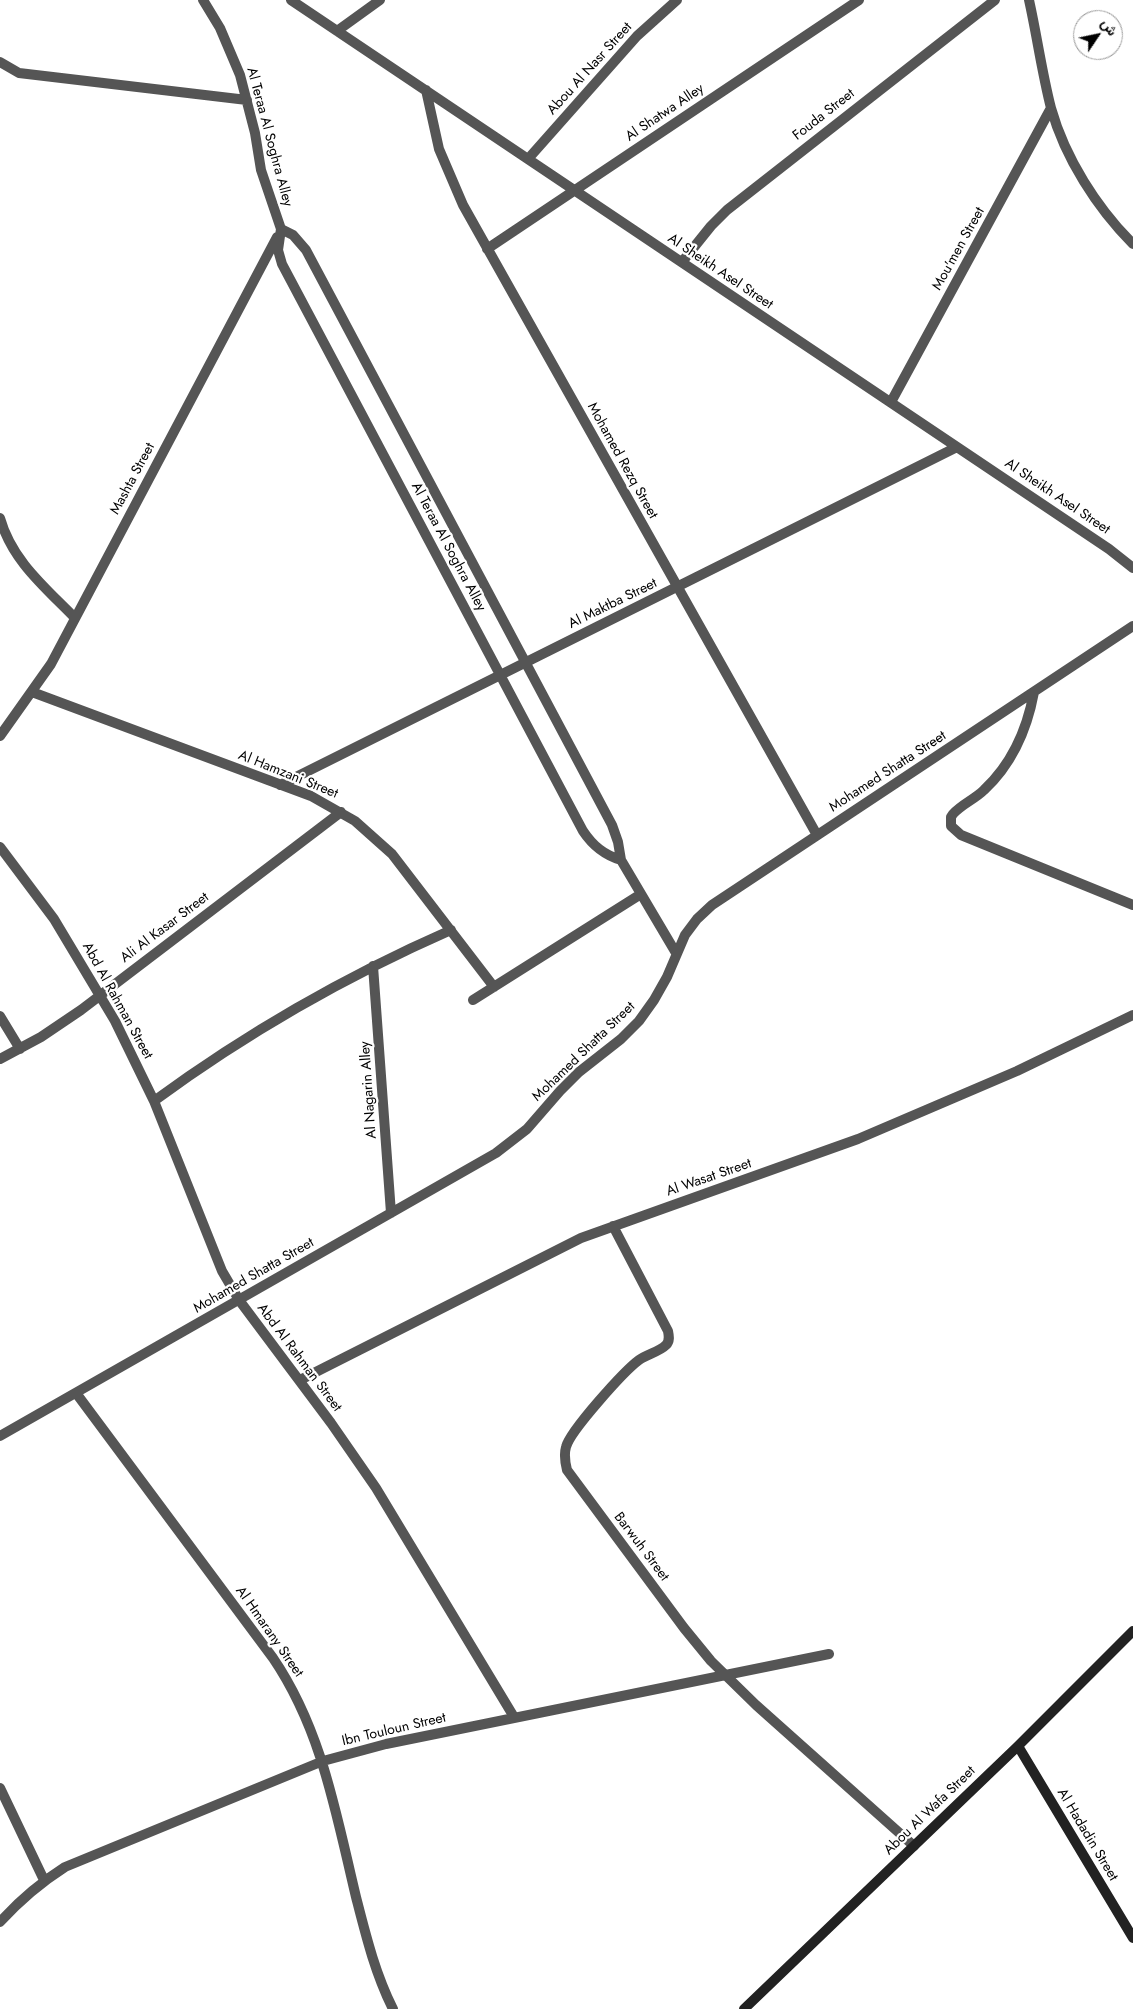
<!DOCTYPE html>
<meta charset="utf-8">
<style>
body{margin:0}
#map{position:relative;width:1133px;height:2009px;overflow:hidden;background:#fff;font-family:Jost,Vazirmatn,sans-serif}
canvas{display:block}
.north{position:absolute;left:1073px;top:10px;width:50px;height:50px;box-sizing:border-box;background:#fff;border:1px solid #999;border-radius:50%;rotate:56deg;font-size:14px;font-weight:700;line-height:20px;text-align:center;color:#000}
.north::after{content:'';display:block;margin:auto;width:18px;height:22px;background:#000;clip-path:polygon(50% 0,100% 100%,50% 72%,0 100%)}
</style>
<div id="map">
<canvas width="1133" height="2009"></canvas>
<div class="north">ش</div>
</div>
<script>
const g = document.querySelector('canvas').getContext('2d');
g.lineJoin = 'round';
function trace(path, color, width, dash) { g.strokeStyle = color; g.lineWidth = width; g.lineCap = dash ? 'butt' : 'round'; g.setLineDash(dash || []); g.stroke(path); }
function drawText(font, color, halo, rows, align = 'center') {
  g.font = font + ' Jost,sans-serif'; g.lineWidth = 4.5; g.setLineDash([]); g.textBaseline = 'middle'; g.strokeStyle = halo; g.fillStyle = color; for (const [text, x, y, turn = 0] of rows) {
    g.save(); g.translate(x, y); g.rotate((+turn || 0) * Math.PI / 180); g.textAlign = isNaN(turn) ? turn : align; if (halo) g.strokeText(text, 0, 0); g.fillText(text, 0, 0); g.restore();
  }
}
const street = new Path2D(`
 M203,0L220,28L240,75L255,133L261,170L281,229L278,250L282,264L583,831C593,846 604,855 621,860
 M291,0L1109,549L1133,568
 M1029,0C1037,36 1042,73 1051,108C1065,158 1097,208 1133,244
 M337,31L380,0
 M0,62L19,73L247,100
 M426,90L439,149L463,205L817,835
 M528,159L637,36L677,0
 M281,229L293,235L306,250L612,825L618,842L621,860L676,953
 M487,249L859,0
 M682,262L711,226L727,210L995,0
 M891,402L1051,108
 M0,518C12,561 46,588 75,618
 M32,692L311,796L355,821L392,854L494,987
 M1034,692C1027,730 1013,763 984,790C975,799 962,804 953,814L951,817V826L961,835L1133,905
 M0,736L51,664L277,237
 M280,785L957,447
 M0,847L54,919L115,1021L154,1101L222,1271L239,1300L331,1423L376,1488L514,1717
 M373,966L391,1213
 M473,1000L641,894
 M0,1016L20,1049
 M0,1059L41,1037L81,1010L341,812
 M154,1101C248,1032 344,977 451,930
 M613,1226L668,1331C669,1336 670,1341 666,1345C659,1352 647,1354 639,1360C624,1371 570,1431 566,1447C564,1454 565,1462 567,1470L684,1628L711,1661L756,1705L914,1846
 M300,1380L581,1238L858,1139L1017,1071L1133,1015
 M76,1393L273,1658C322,1730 336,1814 356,1897C366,1936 375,1973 393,2009
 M0,1436L496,1153L527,1129L560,1091L579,1072L621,1039L639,1021L654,1000L667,977L685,935L697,919L712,905L1133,626
 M0,1788L44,1880
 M0,1922C20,1900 40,1883 65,1867L323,1761L386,1744L829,1654`);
const secondary = new Path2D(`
 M1018,1746L1133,1938
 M744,2009L1018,1746L1133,1631`);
const streetNames = [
 ["Abou Al Nasr Street",590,69,-48],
 ["Al Shatwa Alley",665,113,-34],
 ["Fouda Street",824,115,-38],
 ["Al Teraa Al Soghra Alley",269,137,75],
 ["Mou'men Street",959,249,-61],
 ["Al Sheikh Asel Street",720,272,34],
 ["Mohamed Rezq Street",622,461,61],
 ["Mashta Street",133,479,-62],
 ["Al Sheikh Asel Street",1057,497,34],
 ["Al Teraa Al Soghra Alley",448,547,62],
 ["Al Maktba Street",613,604,-26],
 ["Mohamed Shatta Street",888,772,-33],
 ["Al Hamzani Street",288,775,22],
 ["Ali Al Kasar Street",165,928,-37],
 ["Abd Al Rahman Street",117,1001,61],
 ["Mohamed Shatta Street",584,1052,-44],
 ["Al Nagarin Alley",369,1090,-94],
 ["Al Wasat Street",709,1178,-19],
 ["Mohamed Shatta Street",254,1276,-30],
 ["Abd Al Rahman Street",299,1358,53],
 ["Barwuh Street",641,1547,53],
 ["Al Hmarany Street",269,1632,55],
 ["Ibn Touloun Street",394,1730,-13],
 ["Abou Al Wafa Street",930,1811,-44],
 ["Al Hadadin Street",1087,1835,59]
];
trace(street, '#555', 10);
trace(secondary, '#222', 10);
drawText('14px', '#000', '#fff', streetNames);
</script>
